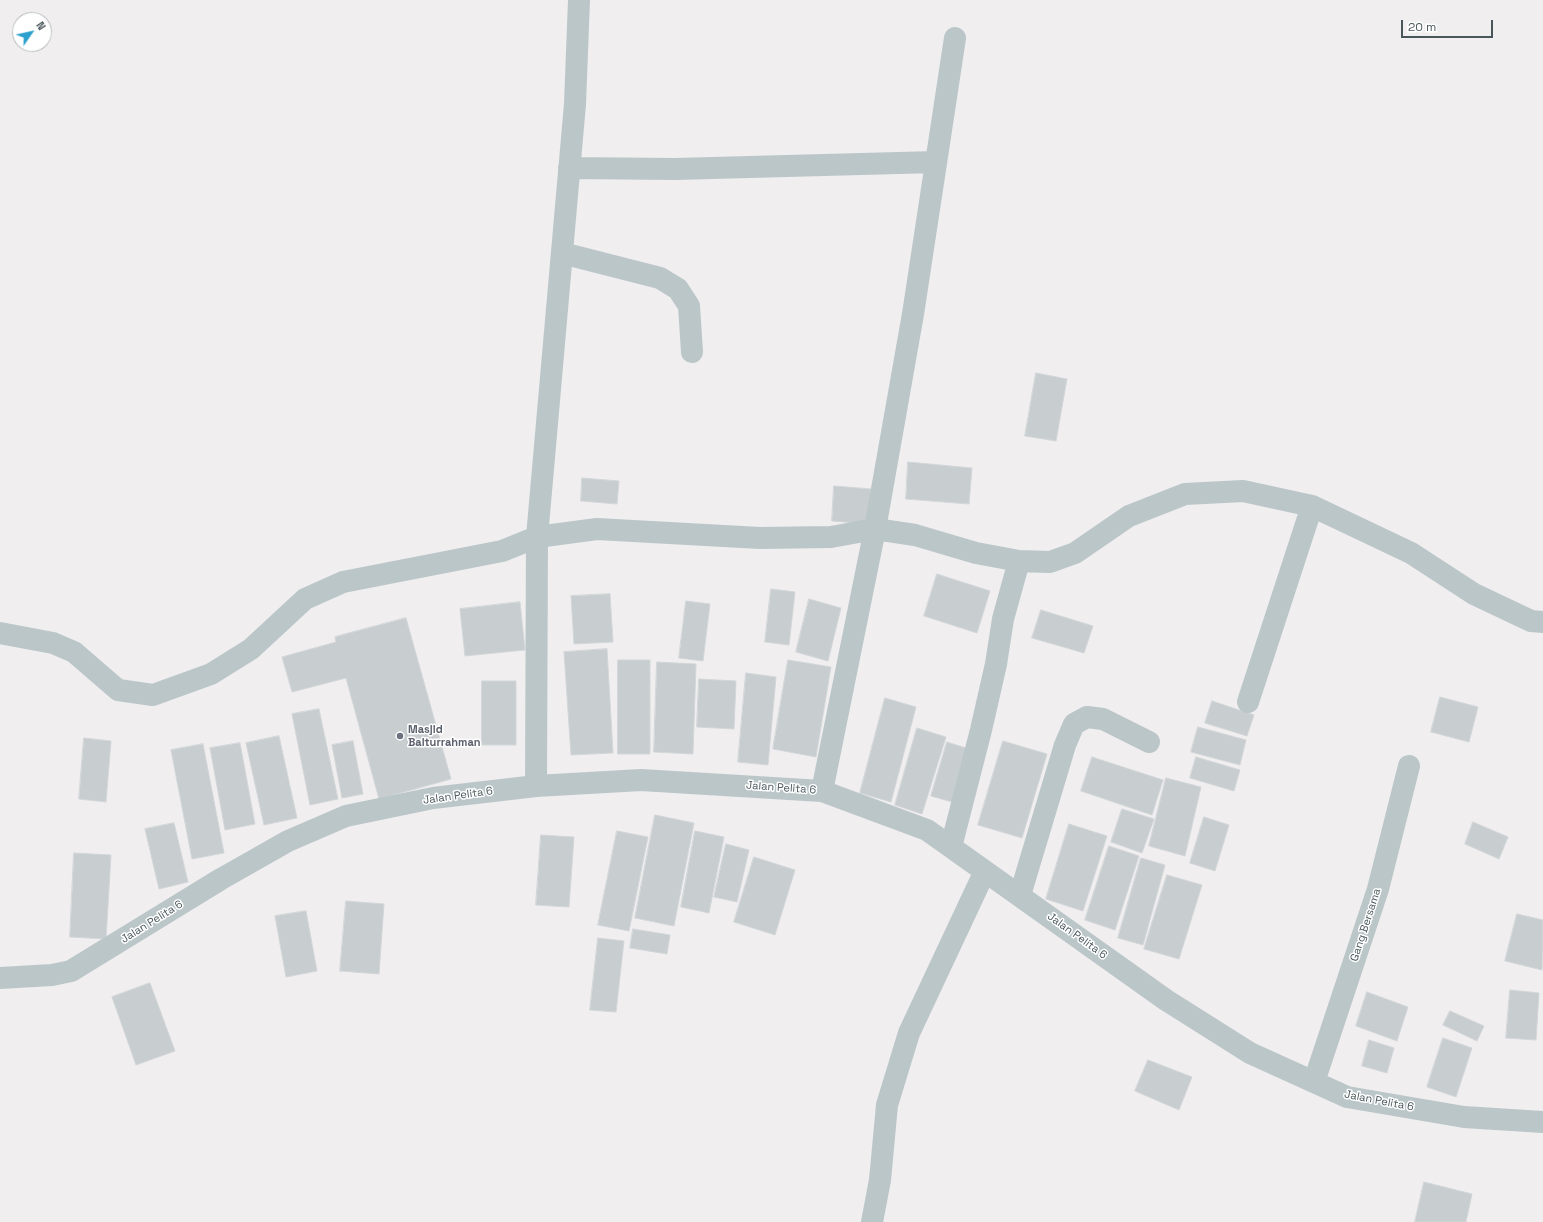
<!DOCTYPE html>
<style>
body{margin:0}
#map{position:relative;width:1543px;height:1222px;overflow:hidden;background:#f0eeef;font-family:"Space Grotesk",sans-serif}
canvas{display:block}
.north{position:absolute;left:12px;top:12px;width:40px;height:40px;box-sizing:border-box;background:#fff;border:1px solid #b6bbbd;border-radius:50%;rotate:56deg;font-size:11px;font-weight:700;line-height:16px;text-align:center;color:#485659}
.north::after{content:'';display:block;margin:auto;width:14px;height:18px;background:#2ba0cd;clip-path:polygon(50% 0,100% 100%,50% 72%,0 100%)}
.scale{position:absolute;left:1401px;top:20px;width:92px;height:18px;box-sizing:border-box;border:2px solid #485659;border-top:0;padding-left:5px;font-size:12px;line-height:14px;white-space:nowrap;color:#485659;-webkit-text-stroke:3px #fff;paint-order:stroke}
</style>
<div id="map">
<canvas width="1543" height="1222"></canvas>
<div class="north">N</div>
<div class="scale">20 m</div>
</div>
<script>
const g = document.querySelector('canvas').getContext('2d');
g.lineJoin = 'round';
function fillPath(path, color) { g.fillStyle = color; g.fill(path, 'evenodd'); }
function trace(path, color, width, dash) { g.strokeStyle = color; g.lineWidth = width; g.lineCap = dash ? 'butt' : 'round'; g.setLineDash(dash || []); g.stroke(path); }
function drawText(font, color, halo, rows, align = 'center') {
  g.font = font + ' "Space Grotesk",sans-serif'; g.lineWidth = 3; g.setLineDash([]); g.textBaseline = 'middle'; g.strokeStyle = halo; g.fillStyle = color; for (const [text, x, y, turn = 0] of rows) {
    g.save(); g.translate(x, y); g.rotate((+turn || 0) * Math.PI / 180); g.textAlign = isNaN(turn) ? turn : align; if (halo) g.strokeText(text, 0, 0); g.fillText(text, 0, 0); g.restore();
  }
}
const building = new Path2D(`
 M1036,373L1067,379L1056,441L1025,436Z
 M908,462L972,468L969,504L906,499Z
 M582,478L619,481L617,504L581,501Z
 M834,486L871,489L869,524L832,521Z
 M937,574L990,591L977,633L924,616Z
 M771,589L795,592L789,645L765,642Z
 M610,594L613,642L574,644L571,596Z
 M809,599L841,608L828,661L796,652Z
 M686,601L710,604L703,661L679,658Z
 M520,602L525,650L465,656L460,609Z
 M1041,610L1093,626L1084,653L1032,638Z
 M406,618L451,779L379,799L346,678L292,692L282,657L336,642L335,637Z
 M607,649L613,753L571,755L564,652Z
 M618,660H650V754H618Z
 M788,660L831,667L816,757L773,749Z
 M657,662L696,664L693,754L654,752Z
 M746,673L776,677L768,765L738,762Z
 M699,679L736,681L734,729L697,727Z
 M482,681H516V745H482Z
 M1440,697L1478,707L1469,742L1431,732Z
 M885,698L916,707L891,802L860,793Z
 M1212,701L1254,715L1247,736L1205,723Z
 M319,709L338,799L310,805L292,714Z
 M1198,727L1246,740L1240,765L1191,752Z
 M917,728L946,737L922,814L895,805Z
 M279,736L297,818L264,825L246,743Z
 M84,738L111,741L106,802L79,799Z
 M353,741L363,794L342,798L332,745Z
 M1003,741L1047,754L1022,838L978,825Z
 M947,742L969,749L952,802L931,796Z
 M240,743L255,824L225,830L210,748Z
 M203,744L224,853L192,859L171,750Z
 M1092,757L1163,780L1152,815L1081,791Z
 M1196,757L1240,770L1234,791L1190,778Z
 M1166,778L1201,787L1185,856L1149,846Z
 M1122,809L1154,819L1142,853L1111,842Z
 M655,815L694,823L674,926L635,918Z
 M1204,817L1229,825L1215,871L1190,863Z
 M1473,822L1508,837L1499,859L1465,844Z
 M174,823L188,882L159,889L145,829Z
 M1069,824L1107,836L1083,911L1046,899Z
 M617,831L648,837L629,931L598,925Z
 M695,831L724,837L709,913L681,907Z
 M541,835L574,837L569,907L536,905Z
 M726,844L749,850L737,902L714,897Z
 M1109,846L1139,856L1115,930L1085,920Z
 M74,853L111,855L106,939L70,937Z
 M754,857L795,870L775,935L734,922Z
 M1141,858L1165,865L1143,945L1118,938Z
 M1167,875L1202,885L1179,959L1144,949Z
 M346,901L384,904L379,974L340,971Z
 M306,911L317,971L286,977L275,916Z
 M1517,914L1543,920L1542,970L1505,961Z
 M633,929L670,935L667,954L630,948Z
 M598,938L624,941L616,1012L590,1010Z
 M150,983L175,1051L136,1065L112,997Z
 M1510,990L1539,993L1536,1040L1506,1038Z
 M1367,992L1408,1007L1397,1041L1356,1026Z
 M1450,1011L1484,1026L1477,1041L1443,1025Z
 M1443,1038L1472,1048L1456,1097L1427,1087Z
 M1369,1040L1394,1048L1387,1073L1362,1066Z
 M1148,1060L1192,1077L1179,1110L1135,1091Z
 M1424,1182L1472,1194L1466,1222H1415Z`);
const minor = new Path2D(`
 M569,168L675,169L936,162
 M562,253L660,278L678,289L689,306L692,352
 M0,633L53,643L74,652L118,690L153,695L211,674L251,649L305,599L343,582L502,551L537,537L597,529L760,538L831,537L875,529L915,535L976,553L1019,561L1050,562L1075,553L1129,516L1185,494L1243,491L1312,506L1411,553L1474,594L1531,621L1543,622
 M1248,702L1312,506
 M536,786L537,537L575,104L579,0
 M822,791L875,529L913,314L955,38
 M951,847L981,730L996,664L1003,619L1019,561
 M1020,895L1065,745L1074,724L1087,717L1103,719L1149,742
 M0,978L52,975L71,971L221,879L288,841L346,816L433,798L536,786L641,780L822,791L927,830L1166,1000L1250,1053L1347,1097L1464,1117L1543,1122
 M1314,1082L1378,889L1409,766
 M872,1222L880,1180L887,1105L909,1033L985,871`);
const markers = [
 [400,736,4,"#6b7280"]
];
const worshipNames = [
 ["Masjid",408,730],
 ["Baiturrahman",408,743]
];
const streetNames = [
 ["Jalan Pelita 6",781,788,4],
 ["Jalan Pelita 6",458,796,-8],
 ["Jalan Pelita 6",152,922,-32],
 ["Gang Bersama",1366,925,-72],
 ["Jalan Pelita 6",1077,936,36],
 ["Jalan Pelita 6",1379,1101,11]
];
fillPath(building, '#c8cdcf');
trace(building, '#d2d6d9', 1);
trace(minor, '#bbc6c9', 22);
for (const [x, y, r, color] of markers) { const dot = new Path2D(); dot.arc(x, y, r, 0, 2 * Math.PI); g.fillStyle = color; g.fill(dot); trace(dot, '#fff', 1.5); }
drawText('bold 11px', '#5b616d', '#fff', worshipNames, 'left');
drawText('11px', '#485659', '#fff', streetNames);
</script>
